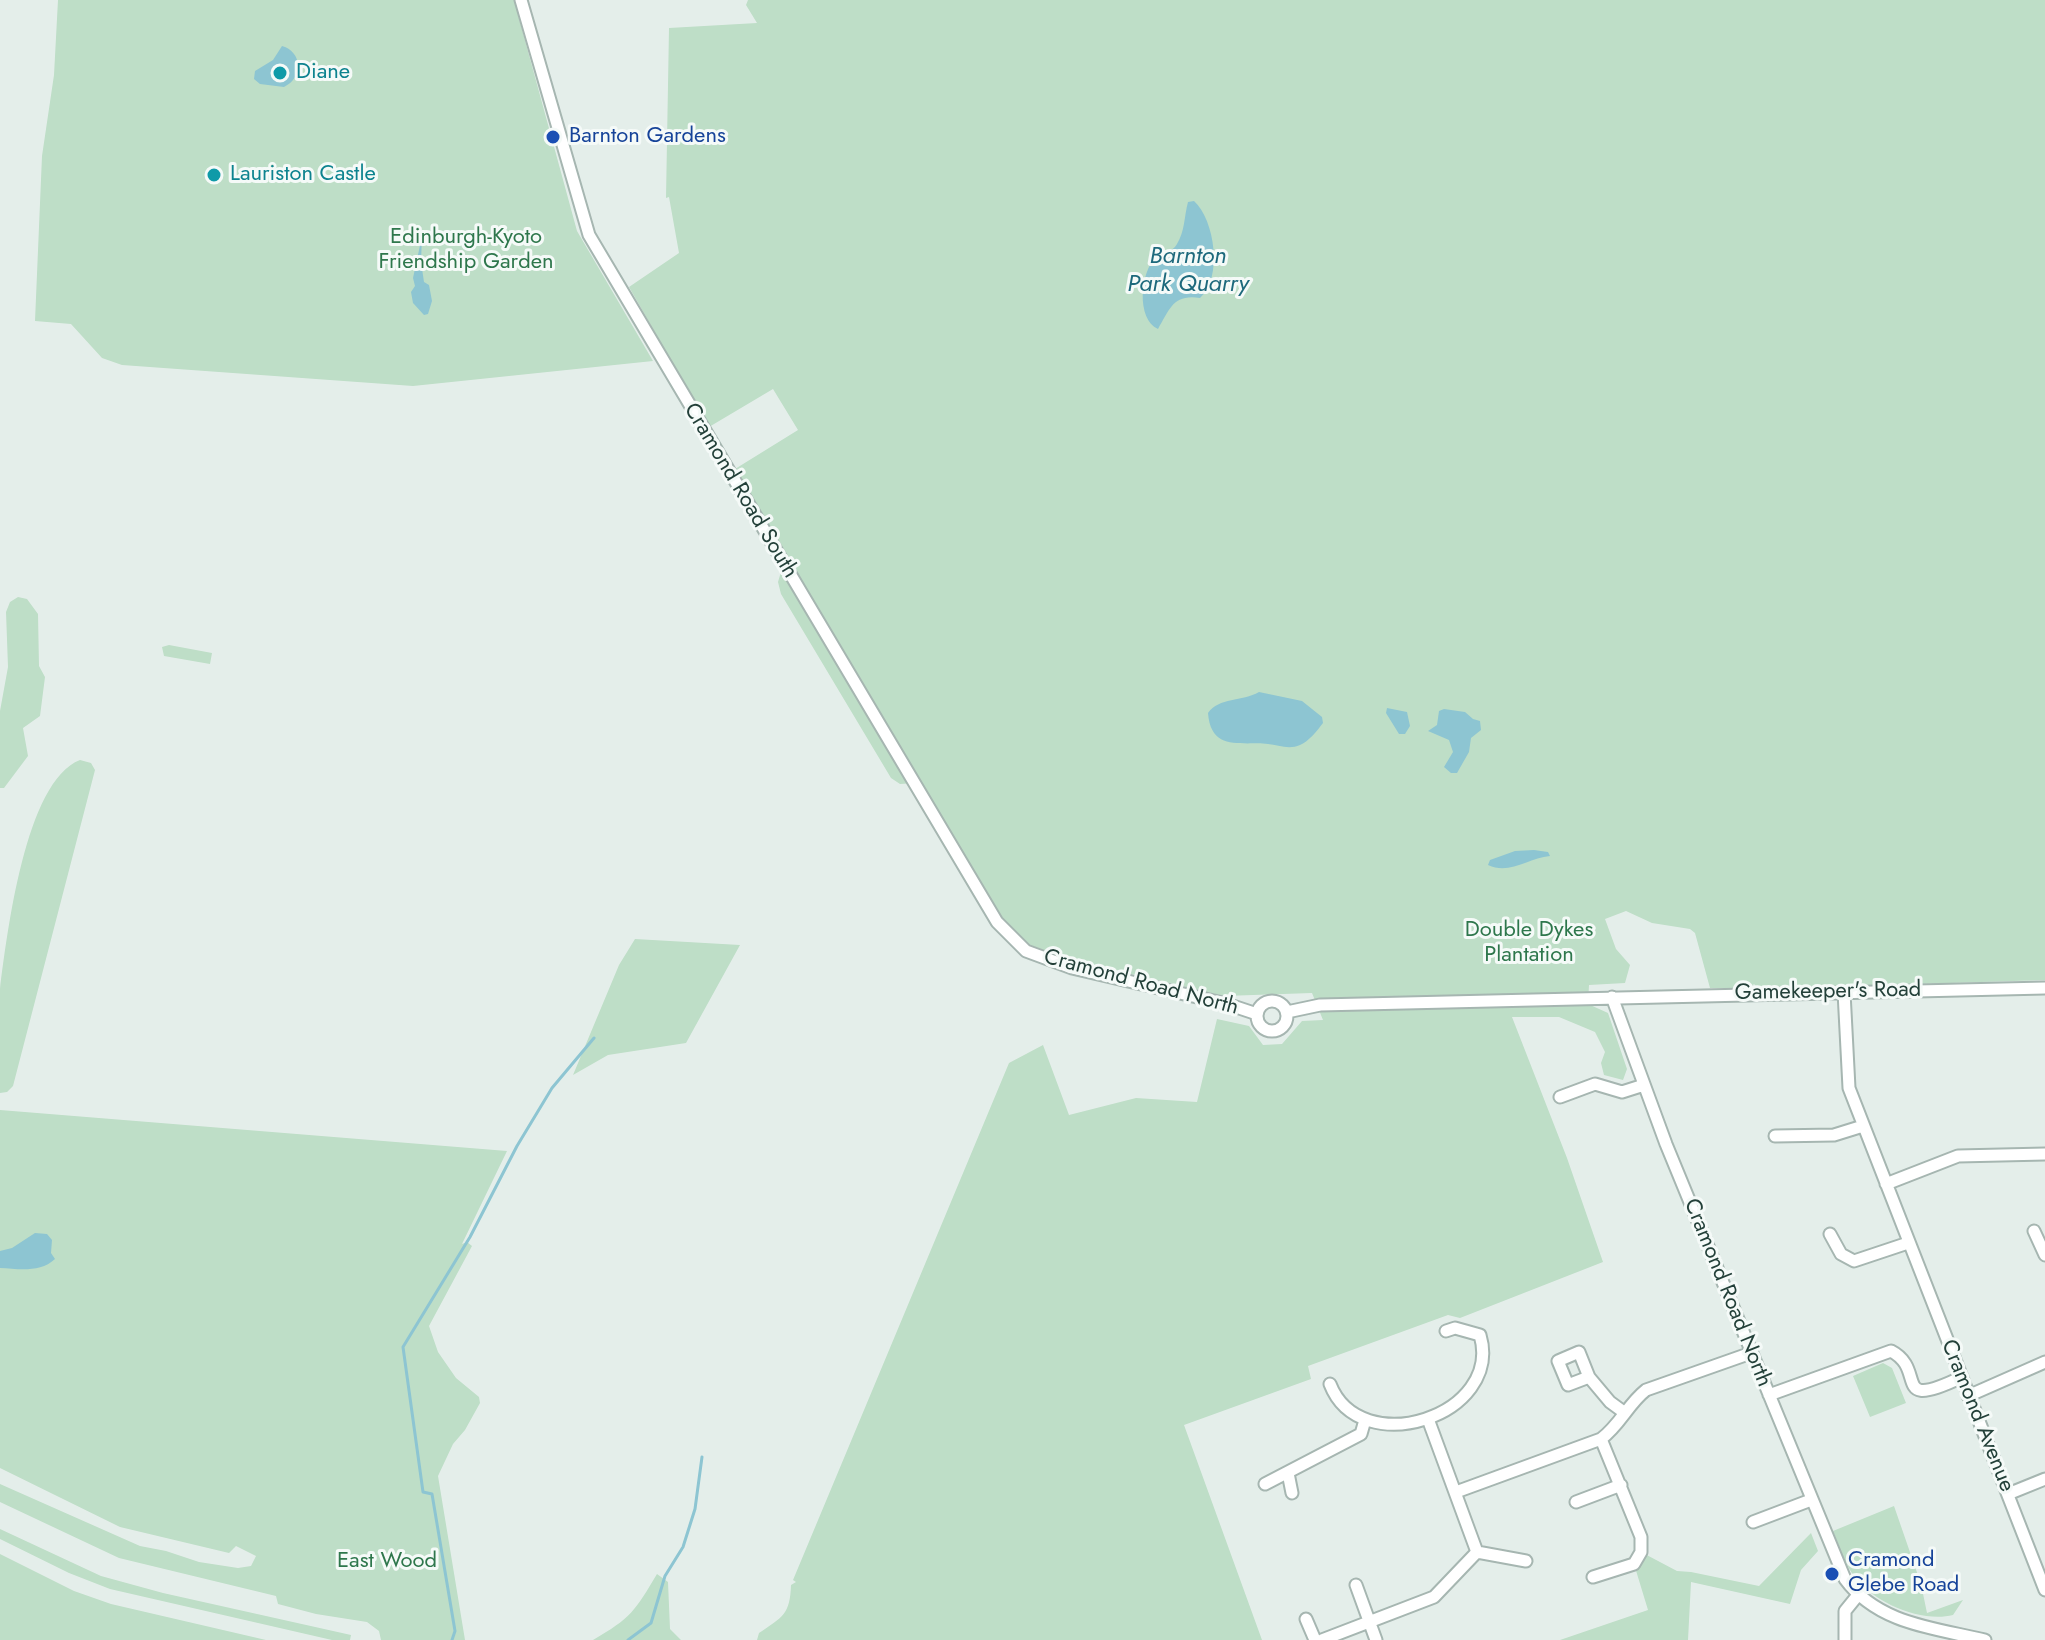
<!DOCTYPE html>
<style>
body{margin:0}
canvas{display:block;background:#e4eeea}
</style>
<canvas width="2045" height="1640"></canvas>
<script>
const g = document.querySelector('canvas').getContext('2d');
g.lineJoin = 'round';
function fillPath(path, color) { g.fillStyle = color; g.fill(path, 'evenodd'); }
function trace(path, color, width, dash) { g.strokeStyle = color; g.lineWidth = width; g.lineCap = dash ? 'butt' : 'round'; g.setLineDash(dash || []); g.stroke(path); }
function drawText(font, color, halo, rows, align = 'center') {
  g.font = font + ' Jost,sans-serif'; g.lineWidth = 6; g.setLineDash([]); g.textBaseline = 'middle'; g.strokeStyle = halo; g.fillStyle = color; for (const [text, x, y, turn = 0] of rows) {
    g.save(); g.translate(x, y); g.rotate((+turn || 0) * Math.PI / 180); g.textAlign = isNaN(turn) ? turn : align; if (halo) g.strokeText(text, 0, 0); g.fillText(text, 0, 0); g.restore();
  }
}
const green = new Path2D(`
 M58,0H514L577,231L653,361L413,386L122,365L102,358L71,324L35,321L42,156L54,75Z
 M748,0H2045V980L1759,989L1754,984L1750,988H1710L1695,933L1690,929L1652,923L1626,911L1605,919L1616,949L1630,965L1625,983L1589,985L1588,1004L1608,1013L1627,1069L1623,1080L1604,1075L1601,1063L1605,1052L1595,1032L1559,1017H1512L1567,1158L1603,1262L1460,1318L1448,1315L1308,1366L1311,1379L1184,1425L1262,1640H757L759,1633C783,1617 790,1614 791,1585L796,1582L793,1580L1009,1063L1043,1045L1069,1115L1136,1098L1197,1102L1217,1019L1249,1026L1263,1045L1282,1044L1302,1021L1323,1020L1312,993L1224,996L1056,956L1014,938L916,783L900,784L891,778L781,594L778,582L786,555L735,469L798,430L773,389L709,427L629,287L679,253L669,197L666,198L669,28L757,23L746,5Z
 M18,597L27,599L38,614L39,666L45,677L40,716L23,728L28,756L4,788H0V711L8,667L6,612L10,602Z
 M169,645L212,653L210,664L164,656L162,647Z
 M80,760L91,763L95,770L13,1086L7,1092L0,1093C0,1059 0,1023 0,989C7,935 25,781 80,760Z
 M635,939L740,945L686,1043L608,1055L573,1075L619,965Z
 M0,1110L507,1151L462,1244L467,1242L472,1246L429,1326L438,1352L456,1378L479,1397L480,1403L465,1430L453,1444L438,1476L465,1640H381L379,1631L367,1622L316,1614L278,1604L276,1596L119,1558L0,1502V1484L140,1546L166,1551L199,1562L238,1568L251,1566L256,1556L236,1546L229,1553L120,1527L0,1468Z
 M1883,1363L1892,1368L1906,1403L1870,1417L1853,1376Z
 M1894,1506L1921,1584L1927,1613L1963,1600L1953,1615C1922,1623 1874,1603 1855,1577C1845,1565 1839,1545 1833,1531Z
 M0,1529L101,1576L163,1593L351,1635L350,1640H332L110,1589L69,1573L0,1539Z
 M1811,1533L1818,1551L1801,1570L1790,1604L1691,1582L1688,1640H1560L1648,1610L1634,1564L1641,1552L1677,1571L1691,1572L1759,1586Z
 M0,1554L74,1591L111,1604L266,1640H0Z
 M657,1574L668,1582L670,1629L681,1640H593C631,1618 635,1611 657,1574Z`);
const water = new Path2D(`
 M282,46C303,52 303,78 284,87L260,84L254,79L255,71L273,60Z
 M1194,201C1215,220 1223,278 1200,298C1173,294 1170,309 1158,329C1136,319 1140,272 1156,257C1163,251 1172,253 1177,244C1185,231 1184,217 1188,202Z
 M422,236L421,262L424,282L429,285L432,301L428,314L424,315L413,303L411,292L415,286L413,278Z
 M1259,692L1302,701L1322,717L1323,723C1317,731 1308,742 1300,745C1289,750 1278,745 1268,744C1241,741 1211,752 1208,713C1219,697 1242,702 1259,692Z
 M1387,708L1407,712L1410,726L1405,734H1399L1386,713Z
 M1444,709L1465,712L1473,719L1480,721L1481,730L1471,738L1469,752L1457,773H1451L1444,767L1453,752L1449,740L1428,731L1437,725L1439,711Z
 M1534,850L1548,852L1550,856C1528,858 1510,875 1488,865L1490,860L1515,851Z
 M35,1233L47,1234L52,1240L51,1253L55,1259C40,1273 19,1269 0,1268V1251L12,1248Z`);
const stream = new Path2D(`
 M452,1640L455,1631L432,1494L423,1492L403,1347L470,1237L517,1146L552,1088L594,1038
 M628,1640L651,1623L665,1576L683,1547L695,1509L702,1457`);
const minor = new Path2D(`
 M521,0L589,235L997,922L1026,951L1072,968L1227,1004L1257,1014
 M1844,992L1849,1088L2045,1590
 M1612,997L1666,1144L1845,1579C1878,1624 1934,1628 1985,1640
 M1257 1016a15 15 0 1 1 30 0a15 15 0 1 1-30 0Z
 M1287,1012L1320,1005L2045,988
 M1560,1097L1595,1084L1622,1092L1644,1085
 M1775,1136L1834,1135L1863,1126
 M1886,1184L1958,1156L2045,1154
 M2034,1231L2045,1255
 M1830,1234L1841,1254L1854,1261L1908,1243
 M1579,1352L1589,1377L1568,1385L1558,1361Z
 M1589,1377L1610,1402L1625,1413
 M1330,1384C1360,1462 1504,1416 1480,1335L1455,1328L1446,1331
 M1769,1395L1891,1351C1928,1370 1889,1412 1962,1377
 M1968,1396L2045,1362
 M1428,1419L1477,1552
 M1288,1473L1292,1493
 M1265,1484L1361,1434L1365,1420
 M1456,1492L1601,1439C1620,1425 1628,1404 1646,1390L1751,1353
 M2008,1494L2045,1479
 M1576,1502L1621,1485
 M1753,1522L1811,1500
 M1593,1577L1634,1564L1641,1552V1537L1601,1439
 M1356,1585L1376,1640
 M1306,1619L1315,1640
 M1322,1640L1434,1597L1477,1552L1526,1561
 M1845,1640V1611L1858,1595`);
const markers = [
 [280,73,8,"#0f9aa8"],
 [553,137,8,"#1a4fb4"],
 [214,175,8,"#0f9aa8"],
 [1832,1574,8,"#1a4fb4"]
];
const cultureNames = [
 ["Diane",296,73],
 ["Lauriston Castle",230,175]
];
const transitNames = [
 ["Barnton Gardens",569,137],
 ["Cramond",1848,1561],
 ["Glebe Road",1848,1586]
];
const parkNames = [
 ["Edinburgh-Kyoto",466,238],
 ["Friendship Garden",466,263],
 ["Double Dykes",1529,931],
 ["Plantation",1529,956],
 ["East Wood",387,1562]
];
const streetNames = [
 ["Cramond Road South",740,491,59],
 ["Cramond Road North",1141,983,15],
 ["Gamekeeper's Road",1828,992,-1],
 ["Cramond Road North",1727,1293,68],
 ["Cramond Avenue",1977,1416,68]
];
const waterNames = [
 ["Barnton",1188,257],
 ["Park Quarry",1188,285]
];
fillPath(green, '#bedec7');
fillPath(water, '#8dc5d2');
trace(stream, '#8dc5d2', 3);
trace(minor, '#a6b6b1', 15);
trace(minor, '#fff', 11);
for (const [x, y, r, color] of markers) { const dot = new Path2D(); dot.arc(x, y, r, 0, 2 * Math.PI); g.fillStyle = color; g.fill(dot); trace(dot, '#f5faf8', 3); }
drawText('22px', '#0d838f', '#f5faf8', cultureNames, 'left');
drawText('22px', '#164399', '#f5faf8', transitNames, 'left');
drawText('22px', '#2e774c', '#f5faf8', parkNames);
drawText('22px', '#234039', '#f5faf8', streetNames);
drawText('italic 24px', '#1d697c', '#f5faf8', waterNames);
</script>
